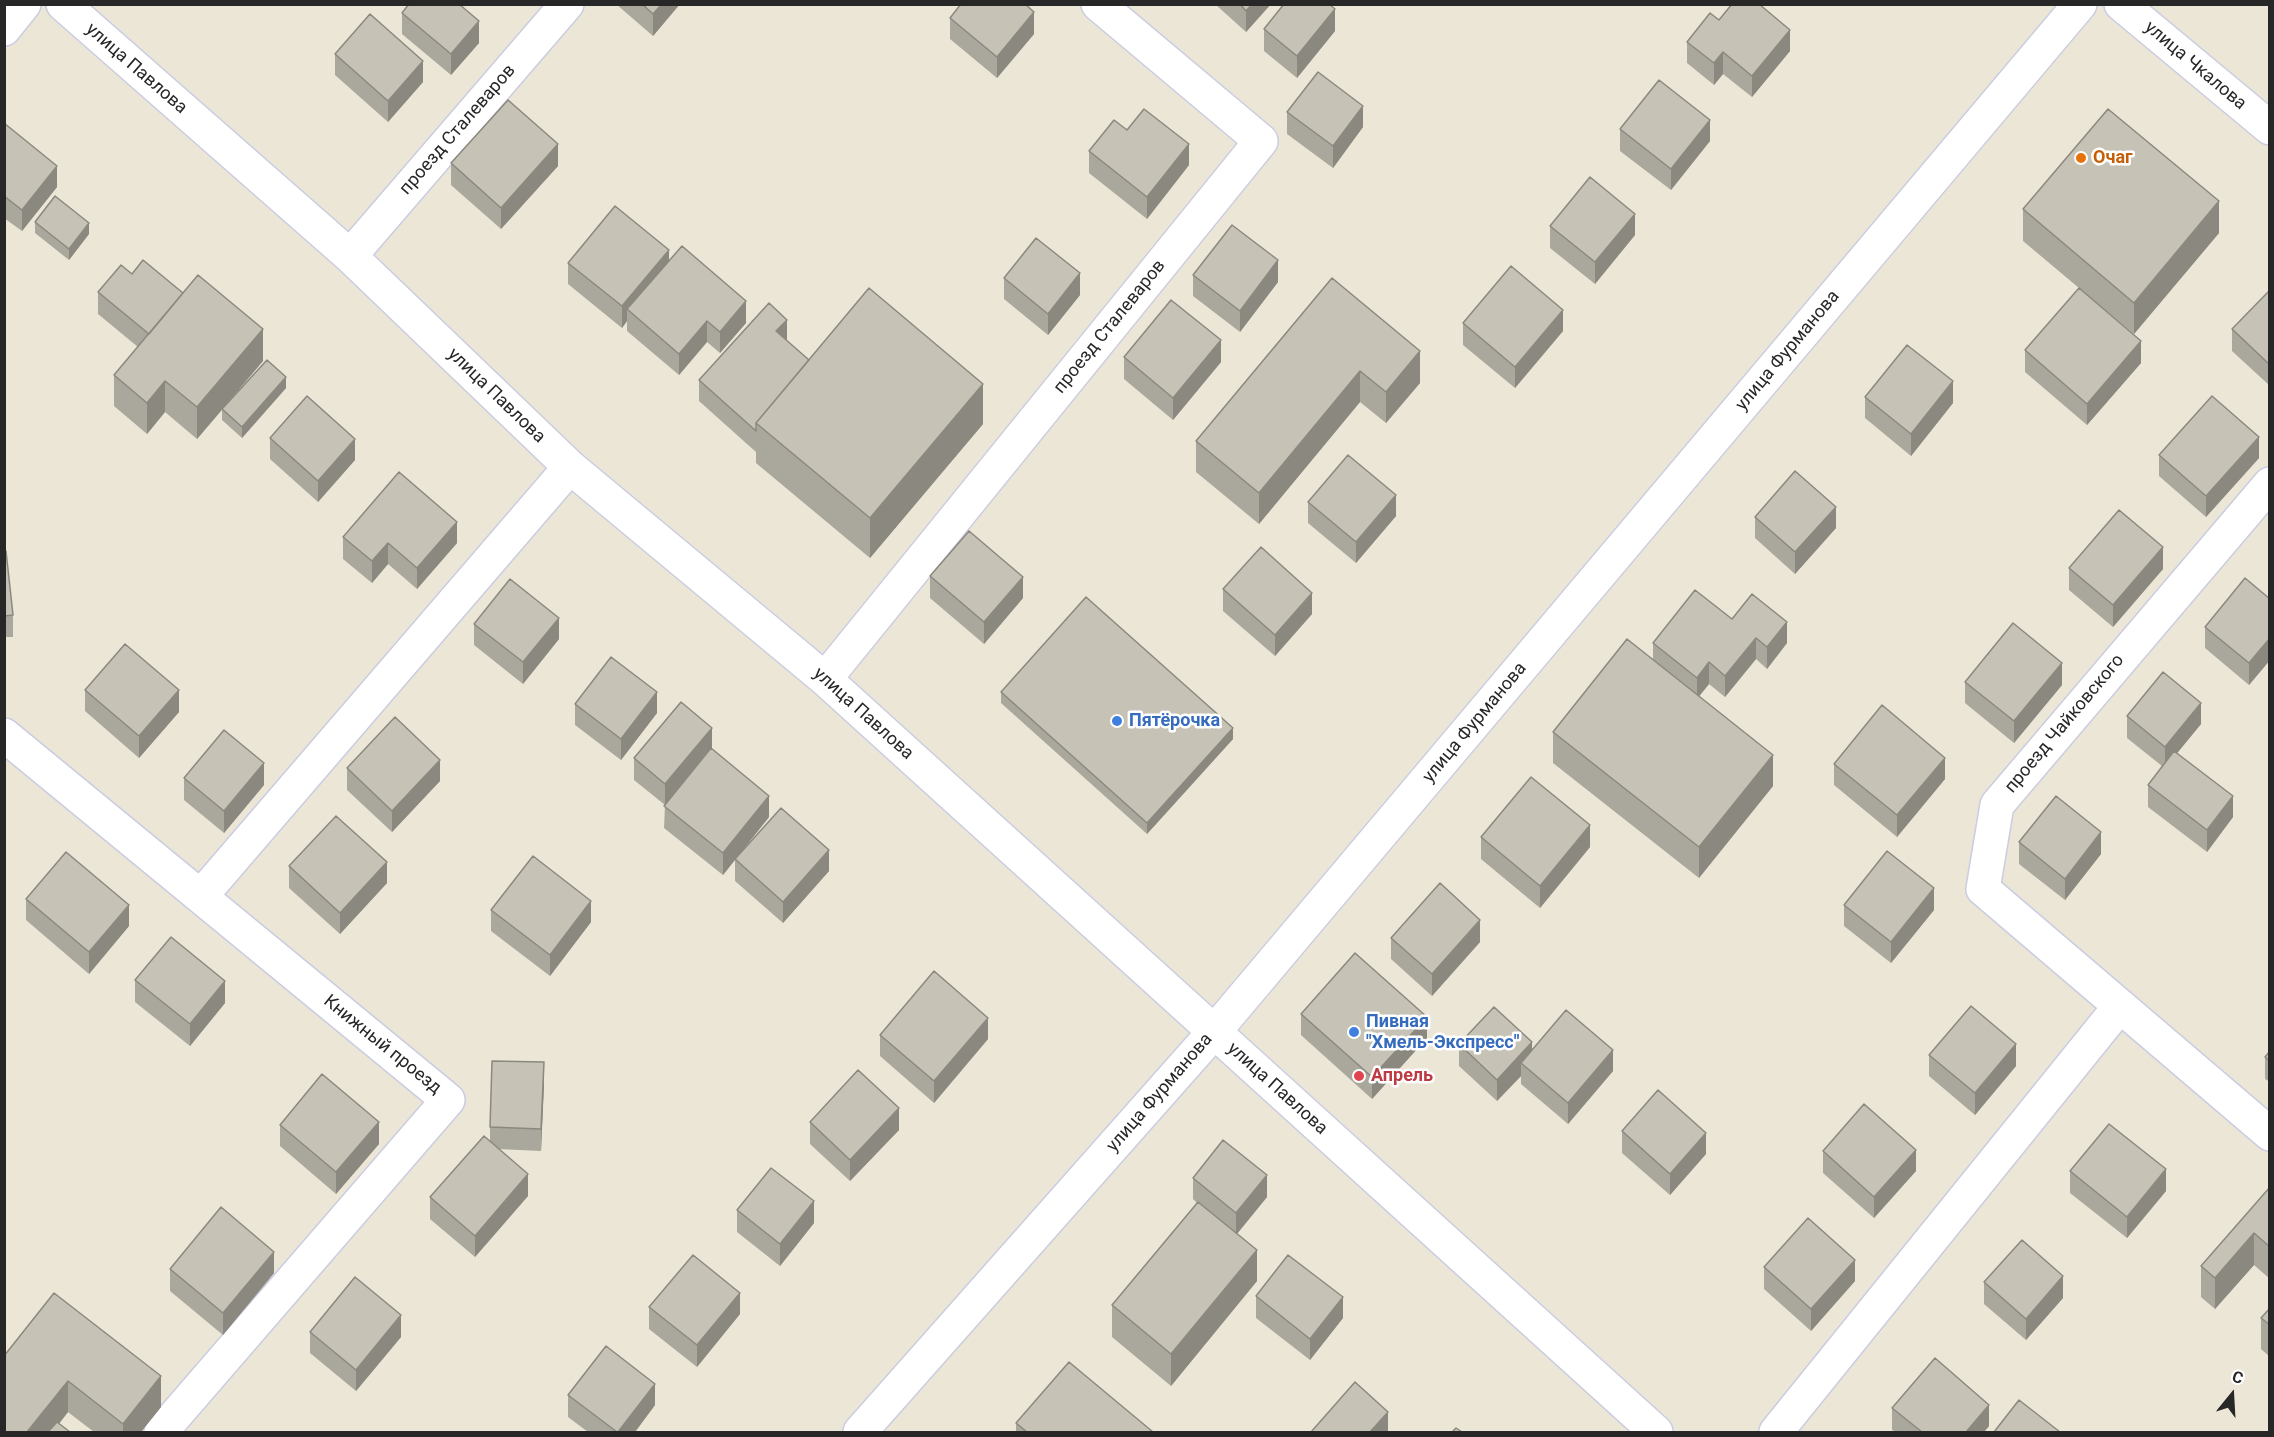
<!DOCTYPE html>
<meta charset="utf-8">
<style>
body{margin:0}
#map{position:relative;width:2274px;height:1437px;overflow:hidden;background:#ebe6d6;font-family:Roboto,sans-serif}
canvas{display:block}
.frame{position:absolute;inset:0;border:6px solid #272727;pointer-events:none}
.north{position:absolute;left:2202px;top:1365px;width:60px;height:60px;-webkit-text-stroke:4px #fff;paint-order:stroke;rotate:18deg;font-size:16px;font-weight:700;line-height:24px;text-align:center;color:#272727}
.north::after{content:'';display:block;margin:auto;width:21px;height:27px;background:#272727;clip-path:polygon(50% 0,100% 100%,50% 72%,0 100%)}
</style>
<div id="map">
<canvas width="2274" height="1437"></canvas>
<div class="frame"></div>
<div class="north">С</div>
</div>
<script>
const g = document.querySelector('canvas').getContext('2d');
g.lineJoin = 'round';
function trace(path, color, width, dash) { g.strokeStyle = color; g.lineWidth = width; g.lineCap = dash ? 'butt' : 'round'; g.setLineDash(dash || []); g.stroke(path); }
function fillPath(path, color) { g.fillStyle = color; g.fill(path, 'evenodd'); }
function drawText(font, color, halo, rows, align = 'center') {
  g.font = font + ' Roboto,sans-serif'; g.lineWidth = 5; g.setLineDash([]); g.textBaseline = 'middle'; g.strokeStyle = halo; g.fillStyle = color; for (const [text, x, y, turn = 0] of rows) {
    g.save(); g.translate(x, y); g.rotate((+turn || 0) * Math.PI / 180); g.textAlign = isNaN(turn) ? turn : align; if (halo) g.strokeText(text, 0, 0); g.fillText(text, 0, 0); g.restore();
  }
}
const street = new Path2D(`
 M63,4L350,256L570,467L825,679L1656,1432
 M4,29L24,4
 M350,256L567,4
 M2270,484L1997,805L1983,889L2270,1134
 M825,679L1261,141L1098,4
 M4,735L448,1100L161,1432
 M201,896L570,467
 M1776,1432L2120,1006`);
const secondary = new Path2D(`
 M2121,4L2270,128
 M860,1432L1214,1032L2080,4`);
const wall = new Path2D(`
 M616,4H680L653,36Z
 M1215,4H1271L1246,32Z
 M402,13L479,43L451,75L402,34Z
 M950,18L1034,34L997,78L950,39Z
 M1719,20L1790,51L1752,97L1723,74L1714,85L1687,63V42Z
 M1264,29L1335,31L1297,78L1264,51Z
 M335,54L423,82L388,122L335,75Z
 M1287,112L1363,127L1333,168L1287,134Z
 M4,123L57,187L22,231L4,218Z
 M1620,129L1710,141L1671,190L1620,151Z
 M1127,130L1189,165L1147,219L1089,173V151Z
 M451,163L558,166L501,229L451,185Z
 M2023,209L2219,233L2134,334L2088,296L2141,363L2087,425L2025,372V350L2079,288L2023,241Z
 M35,222L89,234L69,260L35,233Z
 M1550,226L1635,235L1595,284L1550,248Z
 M669,261L746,323L720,353L707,342L679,375L627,331V321L622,328L568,284V263Z
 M132,274L263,361L228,402L286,388L242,438L222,420V410L197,439L165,412L147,434L114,406V375L138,347L98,314V292Z
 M1193,275L1278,282L1240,332L1193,296Z
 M1004,278L1080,295L1048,335L1004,299Z
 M1332,278L1420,383L1386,423L1360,402L1259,524L1196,472V441Z
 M2270,294V386L2232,351V329Z
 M1463,323L1563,331L1515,388L1463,345Z
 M787,341L809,360L983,424L870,558L756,463V452L699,401V380Z
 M1124,357L1221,362L1173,420L1124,379Z
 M1865,397L1953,403L1911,456L1865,418Z
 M270,438L355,460L318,502L270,459Z
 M2159,455L2259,458L2206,517L2159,476Z
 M1308,502L1396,516L1356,563L1308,523Z
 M1755,517L1836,528L1795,574L1755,538Z
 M343,537L457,543L417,589L388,564L372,583L343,559Z
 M4,551L13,615V637H4Z
 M2069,568L2163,569L2113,627L2069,590Z
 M930,576L1023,598L984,644L930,598Z
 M1223,589L1312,614L1275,656L1223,611Z
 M2270,599V660L2249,685L2205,648V627Z
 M1732,619L1787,643L1767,669L1756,659L1725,697L1709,684L1699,696L1773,786L1699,878L1553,763V732L1653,659V643Z
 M474,624L559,639L523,684L474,645Z
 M1965,682L2062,685L2014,743L1965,703Z
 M85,690L179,712L139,758L85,711Z
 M1001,692L1233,739L1147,834L1001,703Z
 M575,704L657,713L621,760L575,725Z
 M2127,716L2201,724L2177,753L2233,817L2207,852L2148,807V785L2162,766L2127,738Z
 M712,749L769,817L723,875L664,828L665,805L634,780V758Z
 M1834,764L1945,779L1897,837L1834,785Z
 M347,768L440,781L392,832L347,790Z
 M184,778L264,785L224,833L184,800Z
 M1481,837L1590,847L1540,908L1481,859Z
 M2019,842L2101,854L2065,900L2019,864Z
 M735,859L829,871L783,923L735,881Z
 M289,866L387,883L340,934L289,888Z
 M26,899L129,926L89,974L26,920Z
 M1844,905L1934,910L1891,963L1844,926Z
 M491,910L591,922L550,976L491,931Z
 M1391,938L1480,942L1432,996L1391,959Z
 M135,980L225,1003L190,1046L135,1002Z
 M1301,1014L1427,1038L1372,1099L1301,1035Z
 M880,1035L988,1039L934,1103L880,1056Z
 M1459,1044L1532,1050L1613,1071L1568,1124L1521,1084V1076L1497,1101L1459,1066Z
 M2270,1051V1082L2265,1079V1057Z
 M1929,1055L2016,1066L1975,1115L1929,1076Z
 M544,1084L541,1151L498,1149L528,1196L475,1257L430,1219V1197L490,1141V1127Z
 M810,1122L899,1130L850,1181L810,1144Z
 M280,1125L379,1144L336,1194L280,1146Z
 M1622,1131L1706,1154L1670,1195L1622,1153Z
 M1823,1151L1916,1171L1874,1218L1823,1173Z
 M2070,1171L2166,1191L2127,1238L2070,1193Z
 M1193,1178L1267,1197L1237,1234L1257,1281L1171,1386L1112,1337V1305L1197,1203L1193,1199Z
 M2270,1187V1279L2254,1265L2215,1309L2201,1297V1266Z
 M737,1210L814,1223L780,1266L737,1232Z
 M1764,1267L1855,1281L1811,1331L1764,1289Z
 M170,1269L274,1273L223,1335L170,1291Z
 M1984,1282L2063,1298L2026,1340L1984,1304Z
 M1256,1296L1343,1318L1310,1360L1256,1318Z
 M649,1307L740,1314L697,1367L649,1329Z
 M2270,1308V1357L2261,1349V1318Z
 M310,1332L401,1337L356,1391L310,1353Z
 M4,1356L161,1407L141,1432H94L68,1412L59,1424L4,1432Z
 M568,1395L655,1405L635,1432H588L568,1417Z
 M1892,1408L1989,1426L1984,1432H1896L1892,1430Z
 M1016,1423L1153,1432H1016Z`);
const shadedWall = new Path2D(`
 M662,4H680L653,36V14Z
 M1252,4H1271L1246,32V11Z
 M1335,9V31L1297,78V56Z
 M1034,12V34L997,78V57Z
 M479,21V43L451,75V54Z
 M1790,30V51L1752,97V76Z
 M1723,52V74L1714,85V63Z
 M423,61V82L388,122V101Z
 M1363,106V127L1333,168V146Z
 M1710,120V141L1671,190V169Z
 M558,144V166L501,229V208Z
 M1189,144V165L1147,219V197Z
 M57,166V187L22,231V210Z
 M2219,201V233L2134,334V303Z
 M1635,214V235L1595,284V262Z
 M89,223V234L69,260V249Z
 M669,250V271L627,309V321L622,328V306Z
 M1278,260V282L1240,332V311Z
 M1080,273V295L1048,335V314Z
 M746,301V323L720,353V332Z
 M1563,310V331L1515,388V367Z
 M787,320V341L776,331Z
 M707,321V342L679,375V354Z
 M263,329V361L197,439V407Z
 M1221,340V362L1173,420V398Z
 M2141,341V363L2087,425V404Z
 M1420,351V383L1386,423V392Z
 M1360,371V402L1259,524V493Z
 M286,377V388L242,438V427Z
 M165,381V412L147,434V403Z
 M1953,381V403L1911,456V434Z
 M983,384V424L870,558V518Z
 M2259,437V458L2206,517V496Z
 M355,439V460L318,502V481Z
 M1396,495V516L1356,563V542Z
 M1836,507V528L1795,574V552Z
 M457,522V543L417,589V568Z
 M388,543V564L372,583V561Z
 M2163,547V569L2113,627V605Z
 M1023,577V598L984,644V622Z
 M1312,593V614L1275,656V635Z
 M559,618V639L523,684V662Z
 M1787,622V643L1767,669V647Z
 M1756,638V659L1725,697V676Z
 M2270,638V660L2249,685V663Z
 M1709,662V684L1697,699V678Z
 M2062,663V685L2014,743V721Z
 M179,690V712L139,758V736Z
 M657,692V713L621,760V739Z
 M2201,703V724L2165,768V747Z
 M712,728V750L665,806V784Z
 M1233,728V739L1147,834V823Z
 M1773,755V786L1699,878V847Z
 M1945,758V779L1897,837V815Z
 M440,760V781L392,832V811Z
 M264,763V785L224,833V811Z
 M769,796V817L723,875V853Z
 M2233,796V817L2207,852V830Z
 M1590,825V847L1540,908V886Z
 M2101,832V854L2065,900V879Z
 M829,850V871L783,923V902Z
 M387,862V883L340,934V913Z
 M1934,888V910L1891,963V942Z
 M591,901V922L550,976V955Z
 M129,905V926L89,974V952Z
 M1480,920V942L1432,996V974Z
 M225,981V1003L190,1046V1024Z
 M1427,1017V1038L1372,1099V1077Z
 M988,1018V1039L934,1103V1081Z
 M1532,1042V1064L1521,1063V1076L1497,1101V1080Z
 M2016,1044V1066L1975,1115V1093Z
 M1613,1050V1071L1568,1124V1103Z
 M544,1062V1084L541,1151V1129Z
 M899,1108V1130L850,1181V1160Z
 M379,1122V1144L336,1194V1172Z
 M1706,1133V1154L1670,1195V1174Z
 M1916,1150V1171L1874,1218V1197Z
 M2166,1169V1191L2127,1238V1217Z
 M528,1174V1196L475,1257V1236Z
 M1267,1175V1197L1236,1235V1213Z
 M814,1201V1223L780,1266V1244Z
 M2254,1233V1265L2215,1309V1278Z
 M1257,1250V1281L1171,1386V1354Z
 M274,1252V1273L223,1335V1313Z
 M1855,1260V1281L1811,1331V1309Z
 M2063,1276V1298L2026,1340V1319Z
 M740,1293V1314L697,1367V1345Z
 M1343,1297V1318L1310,1360V1339Z
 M401,1315V1337L356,1391V1370Z
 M161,1376V1407L141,1432H123V1424Z
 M68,1381V1412L52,1432H27Z
 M655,1384V1405L635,1432H618Z
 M1989,1405V1426L1984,1432H1966Z
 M1388,1412V1432H1370Z`);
const building = new Path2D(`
 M409,4H459L479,21L451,54L402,13Z
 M642,4H662L653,14Z
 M961,4H1025L1034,12L997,57L950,18Z
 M1240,4H1252L1246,11Z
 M1284,4H1329L1335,9L1297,56L1264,29Z
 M1732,4H1759L1790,30L1752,76L1723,52L1714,63L1687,42L1710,13L1719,20Z
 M370,14L423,61L388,101L335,54Z
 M1318,72L1363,106L1333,146L1287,112Z
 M1659,80L1710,120L1671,169L1620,129Z
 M508,100L558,144L501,208L451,163Z
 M1144,109L1189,144L1147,197L1089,151L1114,120L1127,130Z
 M2108,109L2219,201L2134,303L2023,209Z
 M4,123L57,166L22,210L4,196Z
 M1590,177L1635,214L1595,262L1550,226Z
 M55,196L89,223L69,249L35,222Z
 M615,206L669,250L622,306L568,263Z
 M1232,225L1278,260L1240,311L1193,275Z
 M1036,238L1080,273L1048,314L1004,278Z
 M682,246L746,301L720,332L707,321L679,354L627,309Z
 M143,260L183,293L149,334L98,292L121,265L132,274Z
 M1511,266L1563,310L1515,367L1463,323Z
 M198,275L263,329L197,407L165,381L147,403L114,375Z
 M1332,278L1420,351L1386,392L1360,371L1259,493L1196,441Z
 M869,288L983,384L870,518L756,423Z
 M2079,288L2141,341L2087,404L2025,350Z
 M2268,292L2270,294V365L2232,329Z
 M1171,300L1221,340L1173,398L1124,357Z
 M769,303L787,320L776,331L809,360L756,423V431L699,380Z
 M1907,345L1953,381L1911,434L1865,397Z
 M267,360L286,377L242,427L222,409Z
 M307,396L355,439L318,481L270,438Z
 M2212,396L2259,437L2206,496L2159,455Z
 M1348,455L1396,495L1356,542L1308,502Z
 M1795,471L1836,507L1795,552L1755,517Z
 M399,472L457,522L417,568L388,543L372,561L343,537Z
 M2119,510L2163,547L2113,605L2069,568Z
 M969,531L1023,577L984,622L930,576Z
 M1261,547L1312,593L1275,635L1223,589Z
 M4,551H6L13,615L4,616Z
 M2245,578L2270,599V638L2249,663L2205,627Z
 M510,579L559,618L523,662L474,624Z
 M1695,590L1732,619L1752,594L1787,622L1767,647L1756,638L1725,676L1709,662L1697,678L1653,643Z
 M1086,597L1233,728L1147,823L1001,692Z
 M2013,623L2062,663L2014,721L1965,682Z
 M1627,639L1773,755L1699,847L1553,732Z
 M125,644L179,690L139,736L85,690Z
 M611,657L657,692L621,739L575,704Z
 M2163,672L2201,703L2165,747L2127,716Z
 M681,702L712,728L665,784L634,758Z
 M1882,705L1945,758L1897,815L1834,764Z
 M395,717L440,760L392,811L347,768Z
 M224,730L264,763L224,811L184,778Z
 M711,748L769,796L723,853L664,806Z
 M2174,751L2233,796L2207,830L2148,785Z
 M1531,777L1590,825L1540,886L1481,837Z
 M2056,796L2101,832L2065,879L2019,842Z
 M781,808L829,850L783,902L735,859Z
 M336,816L387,862L340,913L289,866Z
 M1887,851L1934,888L1891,942L1844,905Z
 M66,852L129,905L89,952L26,899Z
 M533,856L591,901L550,955L491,910Z
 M1440,883L1480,920L1432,974L1391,938Z
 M171,937L225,981L190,1024L135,980Z
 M1355,953L1427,1017L1372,1077L1301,1014Z
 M934,971L988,1018L934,1081L880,1035Z
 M1971,1006L2016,1044L1975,1093L1929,1055Z
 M1494,1007L1532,1042L1497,1080L1459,1044Z
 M1566,1010L1613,1050L1568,1103L1521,1063Z
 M2270,1051V1061L2265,1057Z
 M492,1061L544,1062L541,1129L490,1127Z
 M858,1070L899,1108L850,1160L810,1122Z
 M322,1074L379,1122L336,1172L280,1125Z
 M1658,1090L1706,1133L1670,1174L1622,1131Z
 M1864,1104L1916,1150L1874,1197L1823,1151Z
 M2109,1124L2166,1169L2127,1217L2070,1171Z
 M484,1136L528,1174L475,1236L430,1197Z
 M1223,1140L1267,1175L1236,1213L1193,1178Z
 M771,1168L814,1201L780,1244L737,1210Z
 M2270,1187V1247L2254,1233L2215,1278L2201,1266Z
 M1198,1202L1257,1250L1171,1354L1112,1305Z
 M221,1207L274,1252L223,1313L170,1269Z
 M1808,1218L1855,1260L1811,1309L1764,1267Z
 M2022,1240L2063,1276L2026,1319L1984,1282Z
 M693,1255L740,1293L697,1345L649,1307Z
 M1288,1255L1343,1297L1310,1339L1256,1296Z
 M355,1277L401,1315L356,1370L310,1332Z
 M54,1293L161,1376L123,1424L68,1381L27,1432H4V1356Z
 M2270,1308V1325L2261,1318Z
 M606,1346L655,1384L618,1432H617L568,1395Z
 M1935,1358L1989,1405L1966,1432H1922L1892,1408Z
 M1069,1362L1153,1432H1027L1016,1423Z
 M1355,1382L1388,1412L1370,1432H1311Z
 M2019,1400L2060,1432H1994Z
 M57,1422L70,1432H48Z
 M1456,1428L1462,1432H1452Z`);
const markers = [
 [2081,158,6,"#e8710a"],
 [1117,721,6,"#3f7fe0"],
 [1354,1032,6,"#3f7fe0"],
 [1359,1076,6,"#e0444e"]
];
const streetNames = [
 ["улица Чкалова",2195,66,40],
 ["улица Павлова",136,69,41],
 ["проезд Сталеваров",458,130,-49],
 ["проезд Сталеваров",1110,327,-51],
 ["улица Фурманова",1788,351,-50],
 ["улица Павлова",496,396,44],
 ["улица Павлова",863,714,42],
 ["улица Фурманова",1475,723,-50],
 ["проезд Чайковского",2065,724,-50],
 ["Книжный проезд",382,1045,39],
 ["улица Павлова",1277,1089,42],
 ["улица Фурманова",1160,1093,-49]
];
const foodNames = [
 ["Очаг",2093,158]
];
const shopNames = [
 ["Пятёрочка",1129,721],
 ["Пивная",1366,1022],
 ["\"Хмель-Экспресс\"",1366,1043]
];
const healthNames = [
 ["Апрель",1371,1076]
];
trace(street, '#cbcce2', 36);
trace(secondary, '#cbcce2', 36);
trace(street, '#fff', 33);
trace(secondary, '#fff', 33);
fillPath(wall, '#aaa79d');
fillPath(shadedWall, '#8b887f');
fillPath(building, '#c6c2b6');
trace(building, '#8b887f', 1.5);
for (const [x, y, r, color] of markers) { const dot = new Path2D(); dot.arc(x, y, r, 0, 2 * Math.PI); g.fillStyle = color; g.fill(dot); trace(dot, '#fff', 2); }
drawText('18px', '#272727', '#fff', streetNames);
drawText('bold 18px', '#c56008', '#fff', foodNames, 'left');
drawText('bold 18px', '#366cbe', '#fff', shopNames, 'left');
drawText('bold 18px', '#be3a42', '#fff', healthNames, 'left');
</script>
